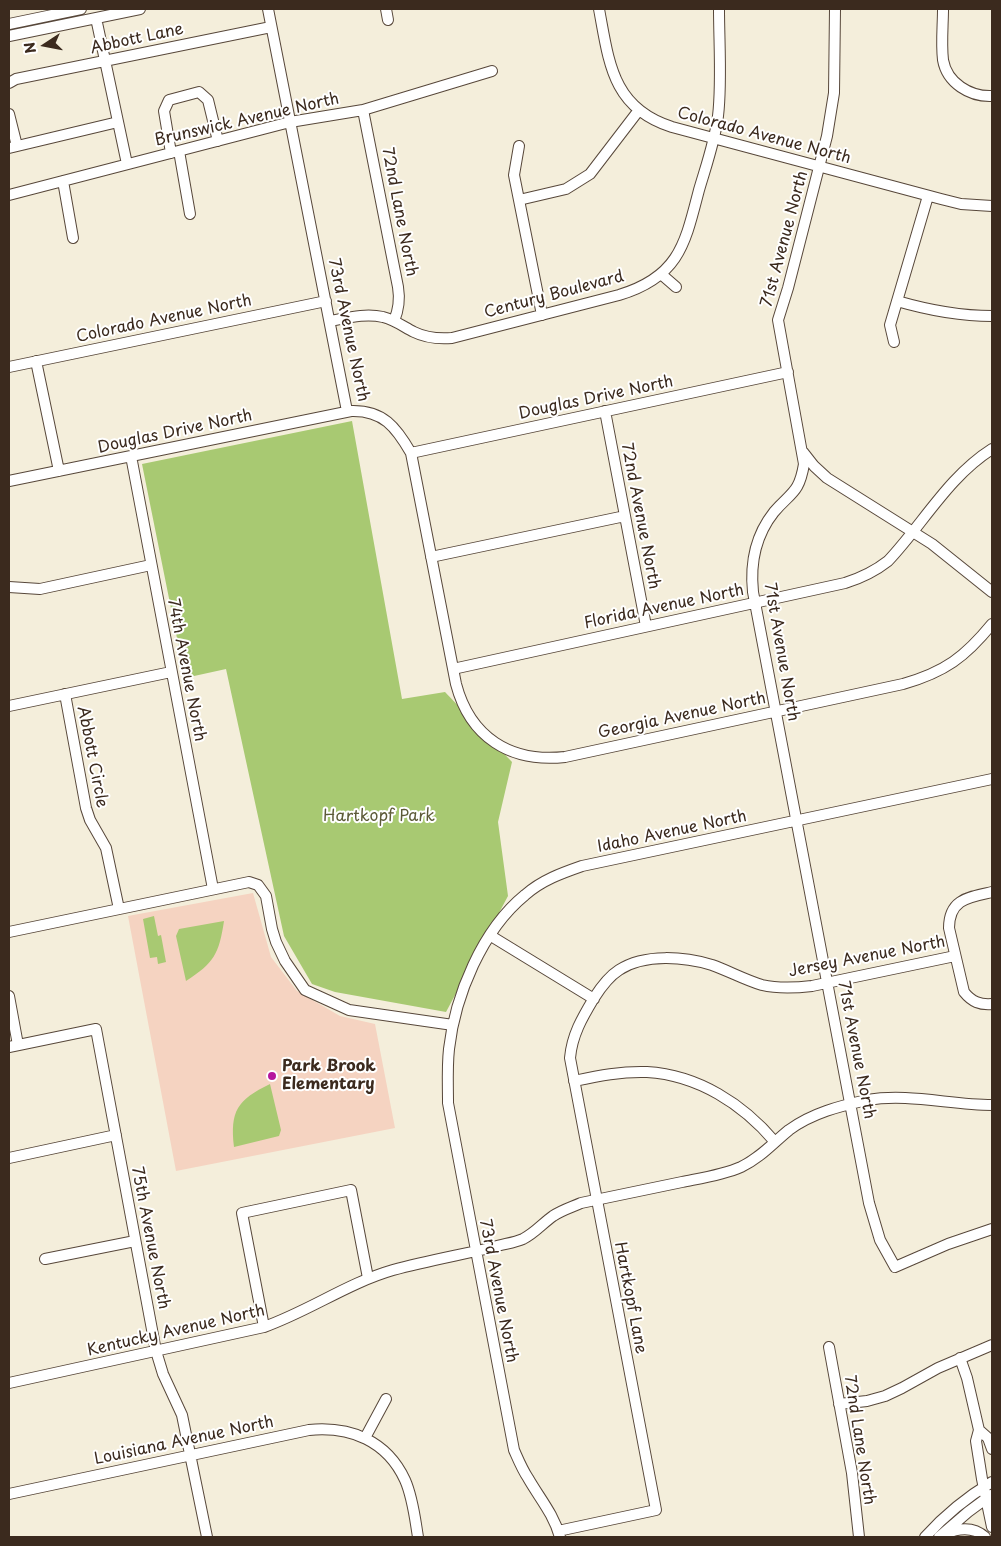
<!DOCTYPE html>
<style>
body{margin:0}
#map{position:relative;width:1001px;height:1546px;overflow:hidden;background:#f4eedb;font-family:"Playpen Sans",sans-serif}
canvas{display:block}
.frame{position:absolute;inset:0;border:10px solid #3b2a1e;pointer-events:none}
.north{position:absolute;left:20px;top:20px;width:50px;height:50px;-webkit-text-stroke:4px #fff;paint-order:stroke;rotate:259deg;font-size:14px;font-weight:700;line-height:20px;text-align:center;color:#3b2a1e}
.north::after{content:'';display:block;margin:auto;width:18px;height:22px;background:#3b2a1e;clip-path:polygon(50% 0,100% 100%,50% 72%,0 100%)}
</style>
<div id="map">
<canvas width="1001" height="1546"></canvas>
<div class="frame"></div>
<div class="north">N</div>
</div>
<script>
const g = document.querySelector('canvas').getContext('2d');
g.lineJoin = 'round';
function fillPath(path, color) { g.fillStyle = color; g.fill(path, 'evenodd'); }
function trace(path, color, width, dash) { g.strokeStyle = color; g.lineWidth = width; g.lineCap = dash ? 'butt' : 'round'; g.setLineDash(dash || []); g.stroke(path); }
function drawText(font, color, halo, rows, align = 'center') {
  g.font = font + ' "Playpen Sans",sans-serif'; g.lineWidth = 4; g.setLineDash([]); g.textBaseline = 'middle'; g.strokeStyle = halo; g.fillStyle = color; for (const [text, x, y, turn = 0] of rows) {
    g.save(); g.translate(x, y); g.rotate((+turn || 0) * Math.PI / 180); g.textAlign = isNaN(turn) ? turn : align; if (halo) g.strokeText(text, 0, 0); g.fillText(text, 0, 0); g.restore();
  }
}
const built = new Path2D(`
 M253,893L271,957L297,991L340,1016L375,1024L395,1128L176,1171L128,916Z`);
const green = new Path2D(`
 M352,421L402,699L445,692L512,762L498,822L508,896L446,1012L335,992L312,984L284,936L226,669L185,678L142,464Z
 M154,916L158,936L161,935L166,962L158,964L157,957L150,958L143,919Z
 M224,921C219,954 214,963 186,981L176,936L179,929Z
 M270,1084L281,1130L279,1136L234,1147C230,1111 237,1100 270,1084Z`);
const minor = new Path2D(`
 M268,9L347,411
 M386,9L388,20
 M599,9C609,62 612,108 672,127L941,199L961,204L992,206
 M835,9L834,93L827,136L788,288L778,320L804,464C799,494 791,492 774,512C755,536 750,563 753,592L869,1203L880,1240L895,1267L948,1244L992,1229
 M943,9C943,25 941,43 943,60C947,83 970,97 992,96
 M96,18L127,164
 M9,24L81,9
 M9,36L140,9
 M9,83L16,79L271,27
 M363,110L398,287C400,299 399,309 394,321
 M9,114L17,146
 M519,146L514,175L542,315
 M9,148L118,122
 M179,151L190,214
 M171,153L164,111L169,100L199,92L208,100L218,141
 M63,181L73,238
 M9,195L290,122L363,110L492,71
 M519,200L566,189L590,174L639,110
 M661,274L676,287
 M897,301C928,310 960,316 992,316
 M330,321C347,318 365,313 383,317C395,320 404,327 414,332C426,338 439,339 452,338L619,295C679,277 685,244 699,190C706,166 715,141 718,116C722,83 719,42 719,9
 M894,342L890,325L928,196
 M36,361L59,471
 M9,367L326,301
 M605,411L646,626
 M803,452L814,466L827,478L932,544L992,592
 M411,453L788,372
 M131,456L213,889
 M9,481L351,411C383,410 396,427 411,453L456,684C470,737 510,763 565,757L903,684C945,672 965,657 992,624
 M431,557L625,516
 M9,587L40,589L151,565
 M453,669L845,583C861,578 874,572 888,561C923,524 948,477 992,449
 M65,694L86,808L90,820L106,848L119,909
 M9,706L171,672
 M992,892C969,897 949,899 949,928L964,992C972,1002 980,1005 992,1004
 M9,932L249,882L258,885L266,896L272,929L276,942L285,961L305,990L349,1010L453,1025
 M491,936L594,999
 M9,996L18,1045
 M9,1047L96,1029L156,1351L163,1374L182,1415L207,1537
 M574,1081C598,1076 622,1071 647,1072C698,1075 743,1104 775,1142
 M9,1158L116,1135
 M45,1259L135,1241
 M264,1327L242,1213L351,1190L368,1278
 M829,1347L852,1473L859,1537
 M960,1358L967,1378L979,1430L976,1441L982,1479L992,1527
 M9,1383L264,1327C309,1311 348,1283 393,1270C426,1261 460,1255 494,1247C503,1244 514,1243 523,1239C535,1233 543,1223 553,1216C562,1210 572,1207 581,1203C615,1196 648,1189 682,1182C702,1178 723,1175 741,1167C760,1158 773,1143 789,1130C812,1113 840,1106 867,1100C909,1093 950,1105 992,1105
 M839,1404L867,1401L885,1396L902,1388L938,1368L992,1345
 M979,1430L988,1438L992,1449
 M365,1438L386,1399
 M9,1494L309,1430C351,1426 387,1441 405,1480C413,1498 415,1519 418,1537
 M558,1531L656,1510L570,1058C572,1035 582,1018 594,998C601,987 608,977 619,970C645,953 685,957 712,965C729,971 745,980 762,985C779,989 795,988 812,986L955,956
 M945,1534C959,1528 973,1526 985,1537
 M560,1537C553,1513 540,1499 528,1478C522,1469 518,1459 514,1450L448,1103C448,1085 447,1067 449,1049C455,996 482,930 525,895C542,880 562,873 582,866L992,779
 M925,1537C945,1515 967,1497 992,1482
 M939,1537L968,1512L991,1495`);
const markers = [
 [272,1076,5,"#b5179e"]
];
const streetNames = [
 ["Abbott Lane",137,39,-12],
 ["Brunswick Avenue North",247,120,-13],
 ["Colorado Avenue North",764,136,15],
 ["72nd Lane North",399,212,79],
 ["71st Avenue North",785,239,-75],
 ["Century Boulevard",554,295,-15],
 ["Colorado Avenue North",164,319,-12],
 ["73rd Avenue North",348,330,78],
 ["Douglas Drive North",596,398,-12],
 ["Douglas Drive North",175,432,-12],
 ["72nd Avenue North",640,516,79],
 ["Florida Avenue North",664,607,-12],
 ["71st Avenue North",781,652,80],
 ["74th Avenue North",186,670,79],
 ["Georgia Avenue North",682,716,-12],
 ["Abbott Circle",92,757,79],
 ["Idaho Avenue North",672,832,-12],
 ["Jersey Avenue North",867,957,-11],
 ["71st Avenue North",856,1050,79],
 ["75th Avenue North",150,1238,79],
 ["73rd Avenue North",498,1291,79],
 ["Hartkopf Lane",630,1298,79],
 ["Kentucky Avenue North",176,1331,-13],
 ["72nd Lane North",859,1440,81],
 ["Louisiana Avenue North",184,1441,-12]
];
const parkNames = [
 ["Hartkopf Park",379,817]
];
const poiNames = [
 ["Park Brook",282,1067],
 ["Elementary",282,1085]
];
fillPath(built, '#f5d3c1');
fillPath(green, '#a8c972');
trace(minor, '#57473a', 12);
trace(minor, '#fff', 10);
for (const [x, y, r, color] of markers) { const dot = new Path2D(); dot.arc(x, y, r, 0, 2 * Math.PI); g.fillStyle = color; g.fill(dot); trace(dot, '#fff', 2); }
drawText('16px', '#3b2a1e', '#fff', streetNames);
drawText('16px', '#5c5a37', '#fff', parkNames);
drawText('bold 16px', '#3b2a1e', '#fff', poiNames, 'left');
</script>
